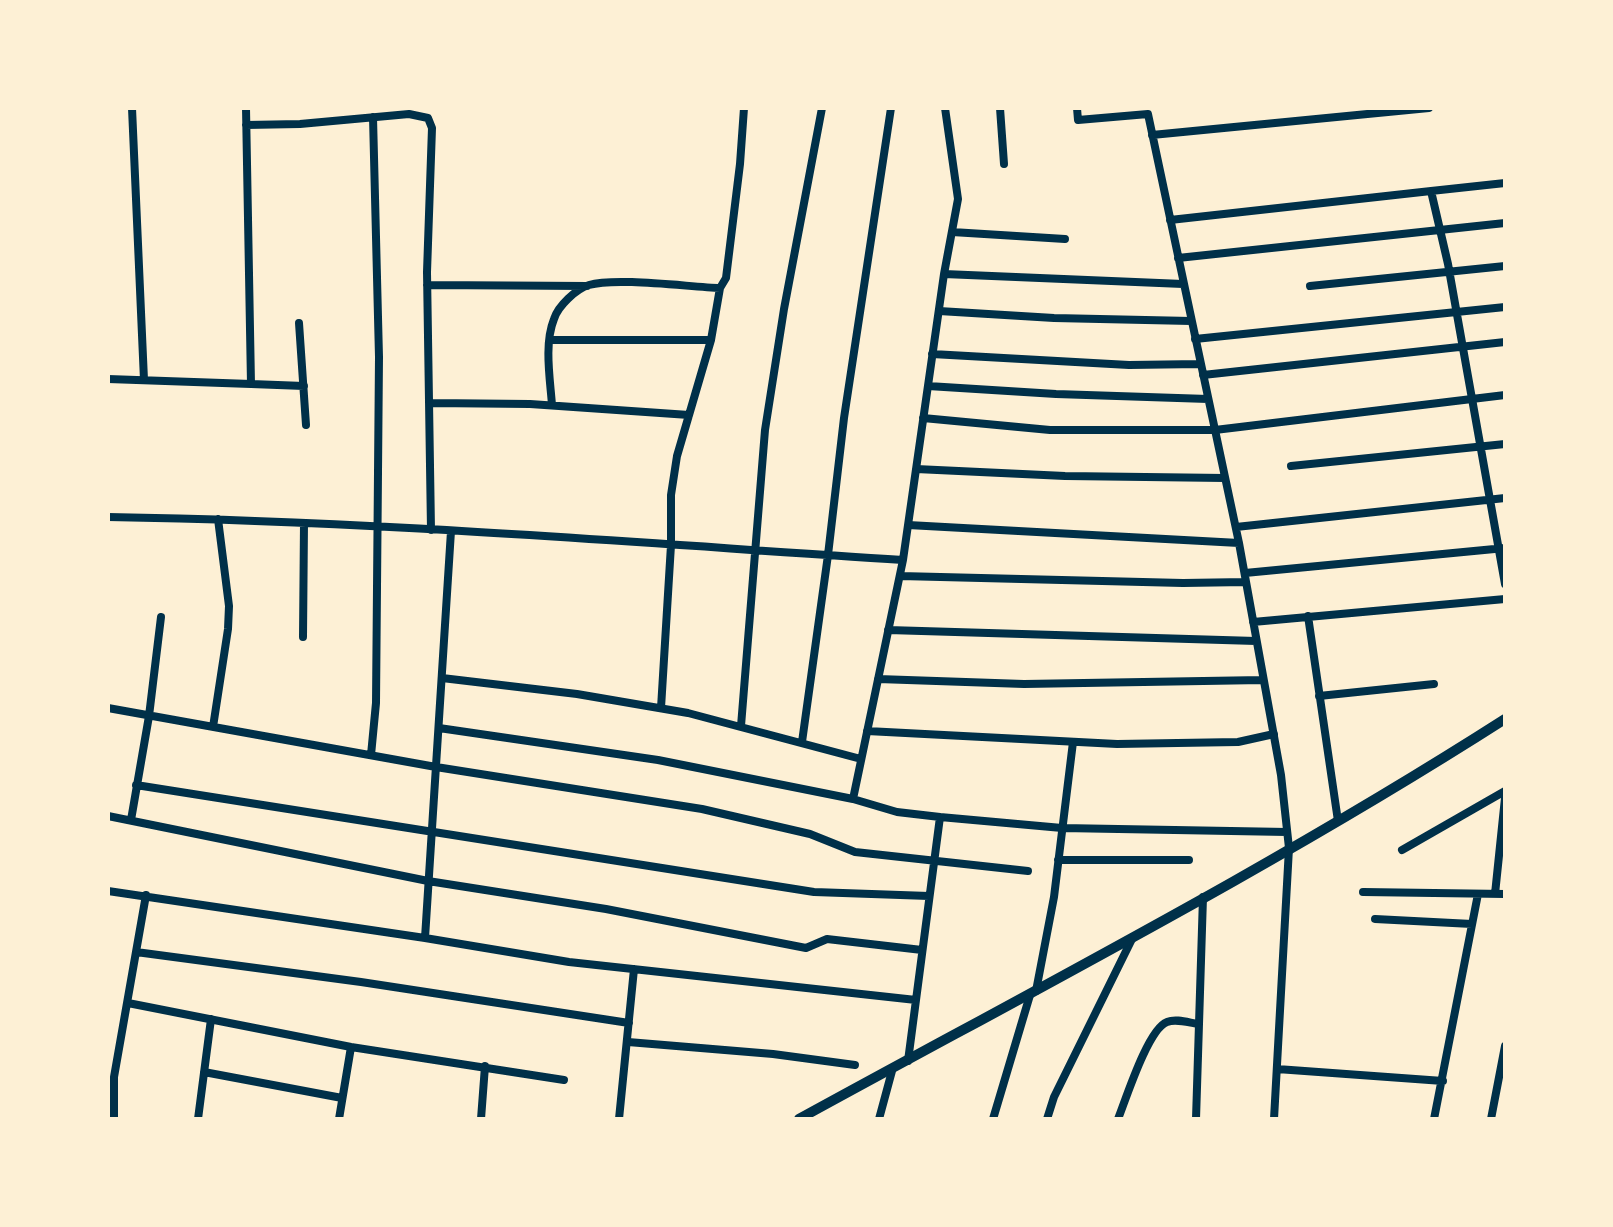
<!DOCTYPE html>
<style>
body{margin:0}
#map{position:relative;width:1613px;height:1227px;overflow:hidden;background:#fdf0d5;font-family:Quicksand,sans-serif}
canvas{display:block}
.frame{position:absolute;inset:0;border:110px solid #fdf0d5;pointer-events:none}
</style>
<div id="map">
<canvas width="1613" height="1227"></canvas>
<div class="frame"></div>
</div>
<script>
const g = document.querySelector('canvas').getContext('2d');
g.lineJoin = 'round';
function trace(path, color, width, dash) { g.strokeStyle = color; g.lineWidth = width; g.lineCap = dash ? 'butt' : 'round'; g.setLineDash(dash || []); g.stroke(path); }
const minor = new Path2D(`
 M132,108L144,380
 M246,108L251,384L304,386
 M1000,108L1004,164
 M1077,108L1078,120L1148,114L1239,543L1281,775L1289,848L1274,1119
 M246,125L300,124L409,114L428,118L432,128L427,272L431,530
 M1152,135L1429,108
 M1505,183L1431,191L1448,264L1505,584
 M1170,220L1431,191
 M952,232L1065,239
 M1178,258L1505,223
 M944,274L1183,284
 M427,285L587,286
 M1310,286L1505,266
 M939,311L1054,318L1191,321
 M299,323L306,425
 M1195,339L1505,307
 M550,340H711
 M932,354L1129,365L1200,364
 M1203,375L1505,342
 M108,379L251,384
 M928,386L1056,394L1208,399
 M431,403L530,404L689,415
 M552,405C550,378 544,344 554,319C558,306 576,289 589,285C616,277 689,287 720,288
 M923,418L1050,430H1215L1505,395
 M1291,466L1505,444
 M916,469L1065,476L1225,478
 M108,517C373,521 638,543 903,560L944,274L958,199L945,108
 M908,525L1239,543
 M1236,527L1505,498
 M451,531L425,938L569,962L916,1000
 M903,560L853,799L897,812L940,817L908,1061
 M1245,573L1505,548
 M900,576L1183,583L1246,582
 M1308,616L1338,821
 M1253,622L1505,599
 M888,630L1256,641
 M303,637L304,523
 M442,678L577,694L688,713L861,759
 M878,679L1024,684L1263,680
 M1319,696L1434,684
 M108,708L436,767L702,809L810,834L855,852L1028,871
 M661,708L671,545V495L677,456L711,340L720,288L726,278L740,164L744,108
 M741,726L765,430L784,309L822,108
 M213,727L228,629L229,606L218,519
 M439,728L658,760L853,799
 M867,731L1117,744L1238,742L1274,734
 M802,742L828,555L844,418L891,108
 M371,755L376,703L379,357L373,117
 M136,785L814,892L929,896
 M108,816L428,881L606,909L806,948L827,939L922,950
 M940,817L1062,828L1287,832
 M131,820L149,716L161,617
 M1402,850L1505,791
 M1058,860H1189
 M108,891L425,938
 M1363,892L1505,894
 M1495,894L1505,798
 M1375,919L1472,924
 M136,952L361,982L629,1023
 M1036,991L1054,897L1073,742
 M128,1003L351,1047L564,1080
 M628,1042L773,1054L855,1065
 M1277,1069L1443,1081
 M204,1072L342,1098
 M114,1119V1077L146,895
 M198,1119L211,1019
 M339,1119L351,1047
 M481,1119L485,1066
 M619,1119L634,969
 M879,1119L892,1071
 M993,1119L1030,995
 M1047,1119L1054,1097L1133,937
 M1118,1119C1126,1099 1148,1029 1167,1022C1176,1018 1190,1023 1199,1024
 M1196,1119L1203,897
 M1434,1119L1478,894
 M1491,1119L1505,1046`);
const tertiary = new Path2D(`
 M799,1119C1036,989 1277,865 1505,719`);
trace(minor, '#003049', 8);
trace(tertiary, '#003049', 10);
</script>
